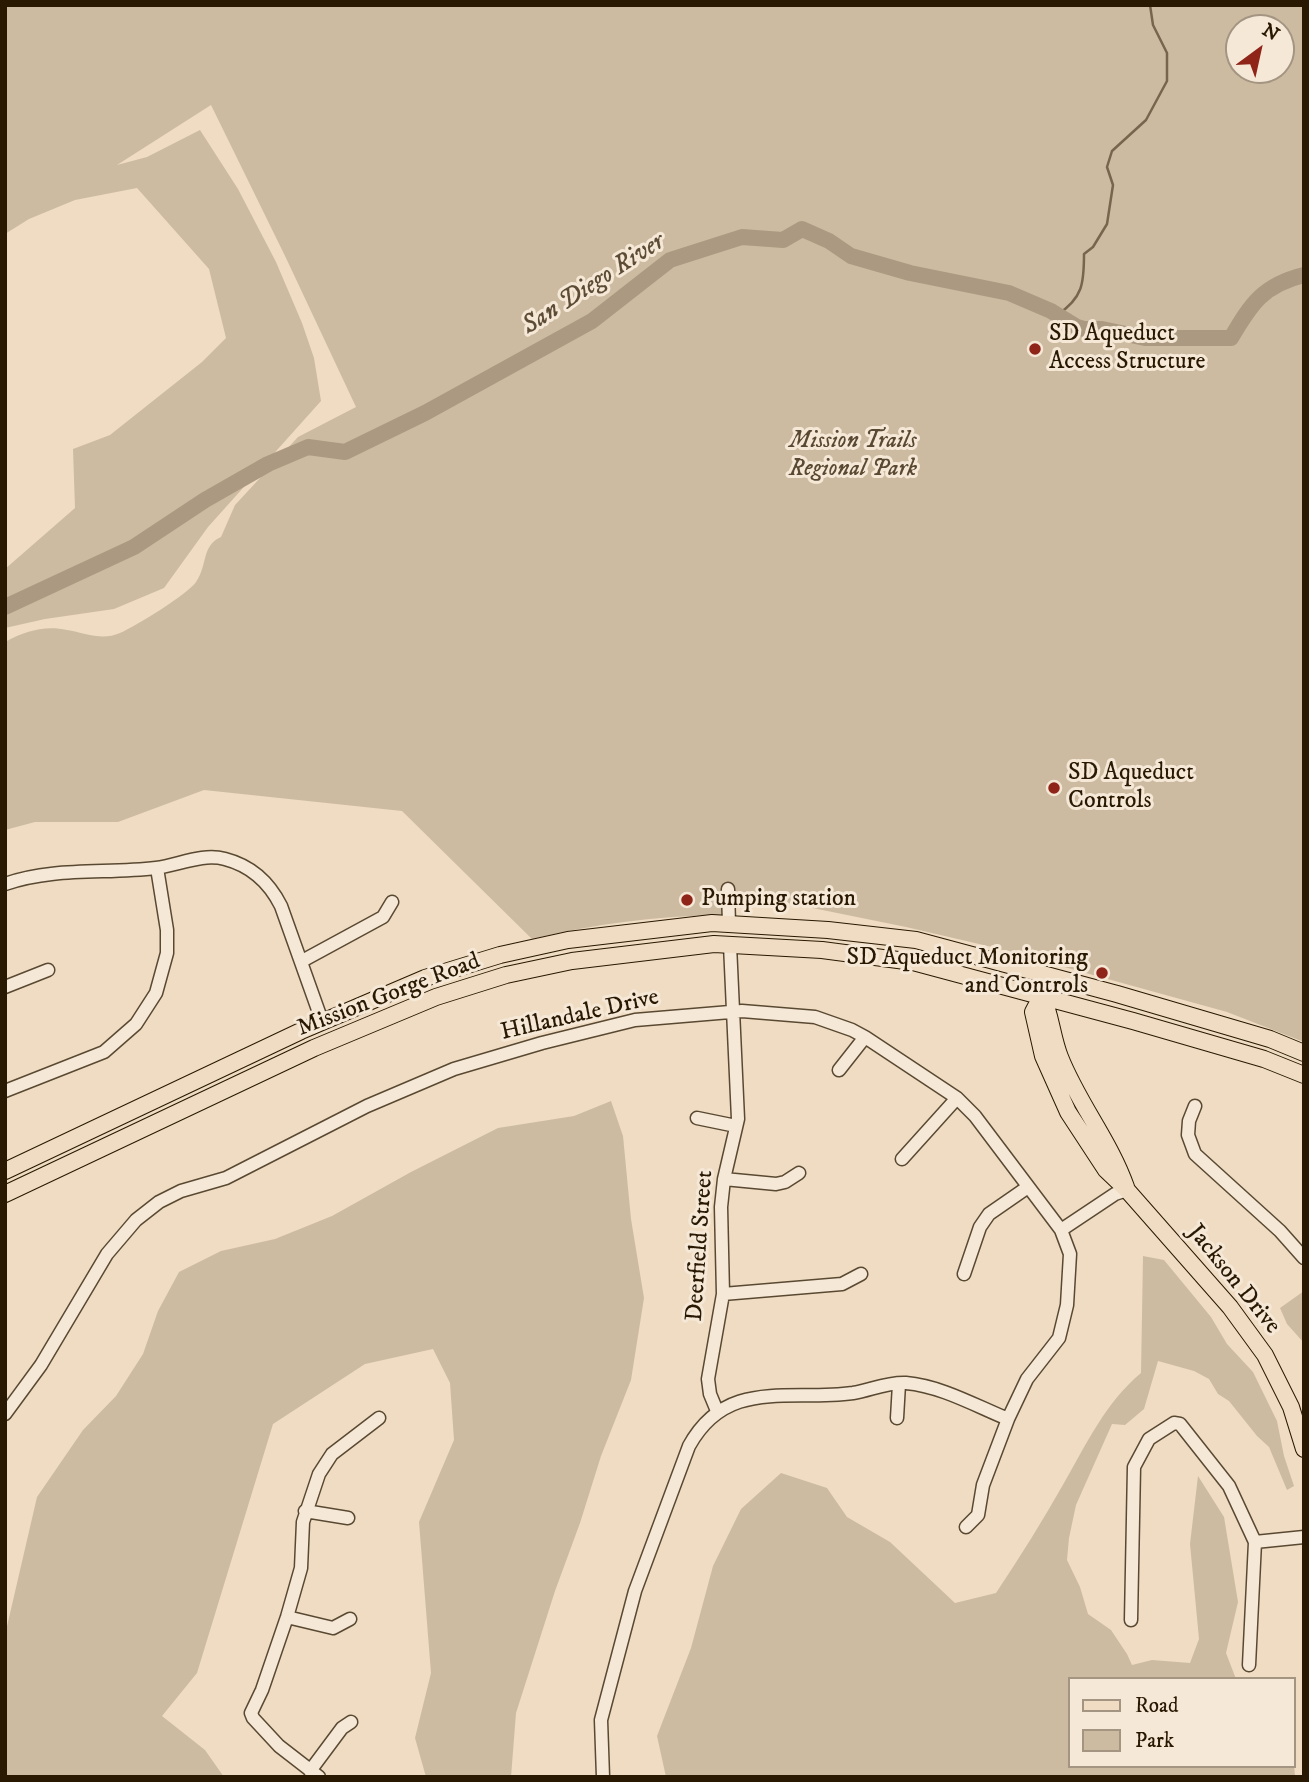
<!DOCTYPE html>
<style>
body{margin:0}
#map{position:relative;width:1309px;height:1782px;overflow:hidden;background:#efdcc2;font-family:"IM FELL DW Pica",serif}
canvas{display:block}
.frame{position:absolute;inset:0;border:7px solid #291802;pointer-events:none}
.legend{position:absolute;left:1068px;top:1677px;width:228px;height:91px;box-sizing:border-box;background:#f5e8d7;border:2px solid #a39582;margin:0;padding:9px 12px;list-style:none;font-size:21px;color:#291802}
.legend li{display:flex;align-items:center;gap:14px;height:35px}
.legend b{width:35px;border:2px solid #a39582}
.north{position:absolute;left:1225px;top:14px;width:70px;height:70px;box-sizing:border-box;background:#f5e8d7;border:2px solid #a39582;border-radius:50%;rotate:33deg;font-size:19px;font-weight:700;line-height:28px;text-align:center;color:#291802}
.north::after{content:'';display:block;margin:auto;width:24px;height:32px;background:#8f2418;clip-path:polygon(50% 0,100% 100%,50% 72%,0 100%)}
</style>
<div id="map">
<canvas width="1309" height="1782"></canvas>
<div class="frame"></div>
<ul class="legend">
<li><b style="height:9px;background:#efdcc2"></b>Road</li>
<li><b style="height:19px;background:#cdbba1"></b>Park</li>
</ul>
<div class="north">N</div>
</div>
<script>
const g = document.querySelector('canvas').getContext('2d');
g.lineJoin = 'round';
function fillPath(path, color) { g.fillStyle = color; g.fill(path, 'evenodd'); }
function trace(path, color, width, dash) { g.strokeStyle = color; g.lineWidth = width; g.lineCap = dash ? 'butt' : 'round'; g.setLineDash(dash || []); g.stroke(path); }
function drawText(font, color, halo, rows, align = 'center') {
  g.font = font + ' "IM FELL DW Pica",serif'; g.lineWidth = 6; g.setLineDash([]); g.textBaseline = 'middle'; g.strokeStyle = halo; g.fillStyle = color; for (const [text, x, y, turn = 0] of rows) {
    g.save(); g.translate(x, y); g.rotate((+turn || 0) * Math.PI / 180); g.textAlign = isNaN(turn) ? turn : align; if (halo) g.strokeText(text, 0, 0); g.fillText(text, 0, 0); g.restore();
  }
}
const green = new Path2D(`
 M5,5H1304V1042L1227,1012L992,947L906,927L724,890L722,915C657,916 594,924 532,939L402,811L204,790L118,822H35L5,830V642C25,631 45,625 67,630C85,633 102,641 120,633C136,626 188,594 196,582C208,565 201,546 221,537L235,505L298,437L356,407L286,258L211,105L117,165L147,157L200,130L238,189L276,262L302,323L314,358L321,401L208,527L164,588L114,609L45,619L5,628V569L75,508L73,449L110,435L202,362L226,338L209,269L137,188L75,200L29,219L5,234ZM1239,28H1281V70H1239Z
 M611,1101L623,1136L631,1219L644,1298L631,1380L601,1456L580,1523L555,1591L516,1713L511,1777H426L415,1738L431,1673L419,1522L454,1440L450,1383L433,1349L365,1364L273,1424L197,1673L162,1716L205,1750L224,1777H5V1635L37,1497L83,1430L116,1396L143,1354L158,1311L179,1272L221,1251L275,1239L332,1216L411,1172L498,1128L574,1116Z
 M1143,1256L1164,1260L1211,1317L1227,1344L1253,1372L1277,1421L1284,1456L1294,1486L1287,1490L1269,1447L1257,1436L1229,1401L1218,1394L1209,1379L1194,1371L1158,1361L1144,1409L1125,1425L1112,1424L1076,1505L1069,1538L1067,1560L1080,1587L1088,1614L1111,1630L1127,1654L1132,1665L1152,1660L1190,1663L1199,1639L1190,1544L1198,1476L1224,1517L1238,1602L1226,1653L1236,1679H1069V1766H1293V1751L1295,1777H666L657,1736L691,1648L713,1566L741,1509L781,1473L827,1488L847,1517L890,1542L955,1603L996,1593C1020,1557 1043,1520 1064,1483C1087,1443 1106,1402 1141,1373Z
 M1304,1291V1343L1287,1324L1280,1308Z`);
const stream = new Path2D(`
 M1057,315C1083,298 1084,283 1084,254L1093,247L1107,224L1113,185L1107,167L1112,151L1146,120L1167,81V53L1153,25L1150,5`);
const river = new Path2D(`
 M5,607L134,547L205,500L268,464L308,447L345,452L425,413L592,321L670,260L742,237L783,240L802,229L829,241L851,256L910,273L1009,293L1051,311L1077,327L1084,329H1102L1145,338H1231C1251,304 1263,285 1304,275`);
const minor = new Path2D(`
 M5,884C54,867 105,874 156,868C179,865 202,853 225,859C252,866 269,882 281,906L322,1021
 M728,889L729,924
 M302,961L383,917L392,902
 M5,987L48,970
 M839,1070L865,1037
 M5,1091L104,1052L136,1024L156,993L167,953V930L157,868
 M1195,1106L1189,1121L1188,1135L1195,1154L1280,1231L1304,1258
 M697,1118L736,1126
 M902,1159L957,1098
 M724,1179L776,1184L785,1182L799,1173
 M1061,1230L1115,1194L1127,1190
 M964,1274L980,1227L989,1214L1028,1187
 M723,1294L842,1284L861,1274
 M717,1411L710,1394L708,1379L723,1294L721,1207L724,1179L738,1119L730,945
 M5,1414L41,1365L107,1254L136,1220L159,1202L181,1191L226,1178L367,1106L454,1069L542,1043L635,1020L742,1011L815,1017L852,1030L865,1037L957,1098L975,1116L1061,1230L1070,1254L1067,1305L1059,1338L1027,1379L1008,1419L983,1485L978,1515L966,1527
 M897,1418L899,1384
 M305,1511L348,1518
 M1255,1542L1304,1537
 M287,1617L333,1628L350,1619
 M1131,1620L1134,1467L1149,1439L1174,1423L1180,1424L1229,1486L1255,1542L1249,1665
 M310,1771L342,1728L351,1722
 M319,1777L279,1746L253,1718L251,1713L262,1690L287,1617L301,1568L303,1522L319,1474L332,1454L379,1418
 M603,1777L601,1720L635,1591L689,1446C727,1377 789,1402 853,1393C871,1390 887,1382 906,1383C941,1386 976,1406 1008,1419`);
const major = new Path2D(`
 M1044,987L1042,995L1033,1012L1043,1056L1068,1112L1106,1170L1127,1190L1230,1307L1265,1355L1291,1407L1304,1449
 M1042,995C1051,1015 1052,1037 1060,1057C1078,1103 1110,1141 1126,1187
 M5,1171L301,1031L425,978L500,955L568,940L712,923L828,930L916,940L1117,994L1270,1039L1304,1053
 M5,1194L314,1048L436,997L506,975L572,961L714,944L822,950L913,962L1133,1021L1264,1059L1304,1075`);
const markers = [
 [1035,349,7,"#8f2418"],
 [1054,788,7,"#8f2418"],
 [687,900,7,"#8f2418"],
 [1102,973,7,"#8f2418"]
];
const poiNames = [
 ["SD Aqueduct",1049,335],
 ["Access Structure",1049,363],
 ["SD Aqueduct",1068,774],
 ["Controls",1068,802],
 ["Pumping station",701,900],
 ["SD Aqueduct Monitoring",1088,959,"right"],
 ["and Controls",1088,987,"right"]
];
const parkNames = [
 ["Mission Trails",853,442],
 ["Regional Park",853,470]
];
const streetNames = [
 ["Mission Gorge Road",389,996,-21],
 ["Hillandale Drive",580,1016,-13],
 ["Deerfield Street",701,1246,-86],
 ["Jackson Drive",1233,1280,51]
];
const waterNames = [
 ["San Diego River",594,285,-33]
];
fillPath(green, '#cdbba1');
trace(stream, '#78654e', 2.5);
trace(river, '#ac9981', 16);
trace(minor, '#5a4932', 15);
trace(major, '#291802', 18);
trace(minor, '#f5e8d7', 12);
trace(major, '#efdcc2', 16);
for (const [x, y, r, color] of markers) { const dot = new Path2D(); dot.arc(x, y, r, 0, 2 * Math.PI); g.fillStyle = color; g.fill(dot); trace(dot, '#f5e8d7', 2.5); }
drawText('24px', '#291802', '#f5e8d7', poiNames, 'left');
drawText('italic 24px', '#5a4932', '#f5e8d7', parkNames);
drawText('24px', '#291802', '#f5e8d7', streetNames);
drawText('italic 26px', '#5d4c35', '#f5e8d7', waterNames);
</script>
